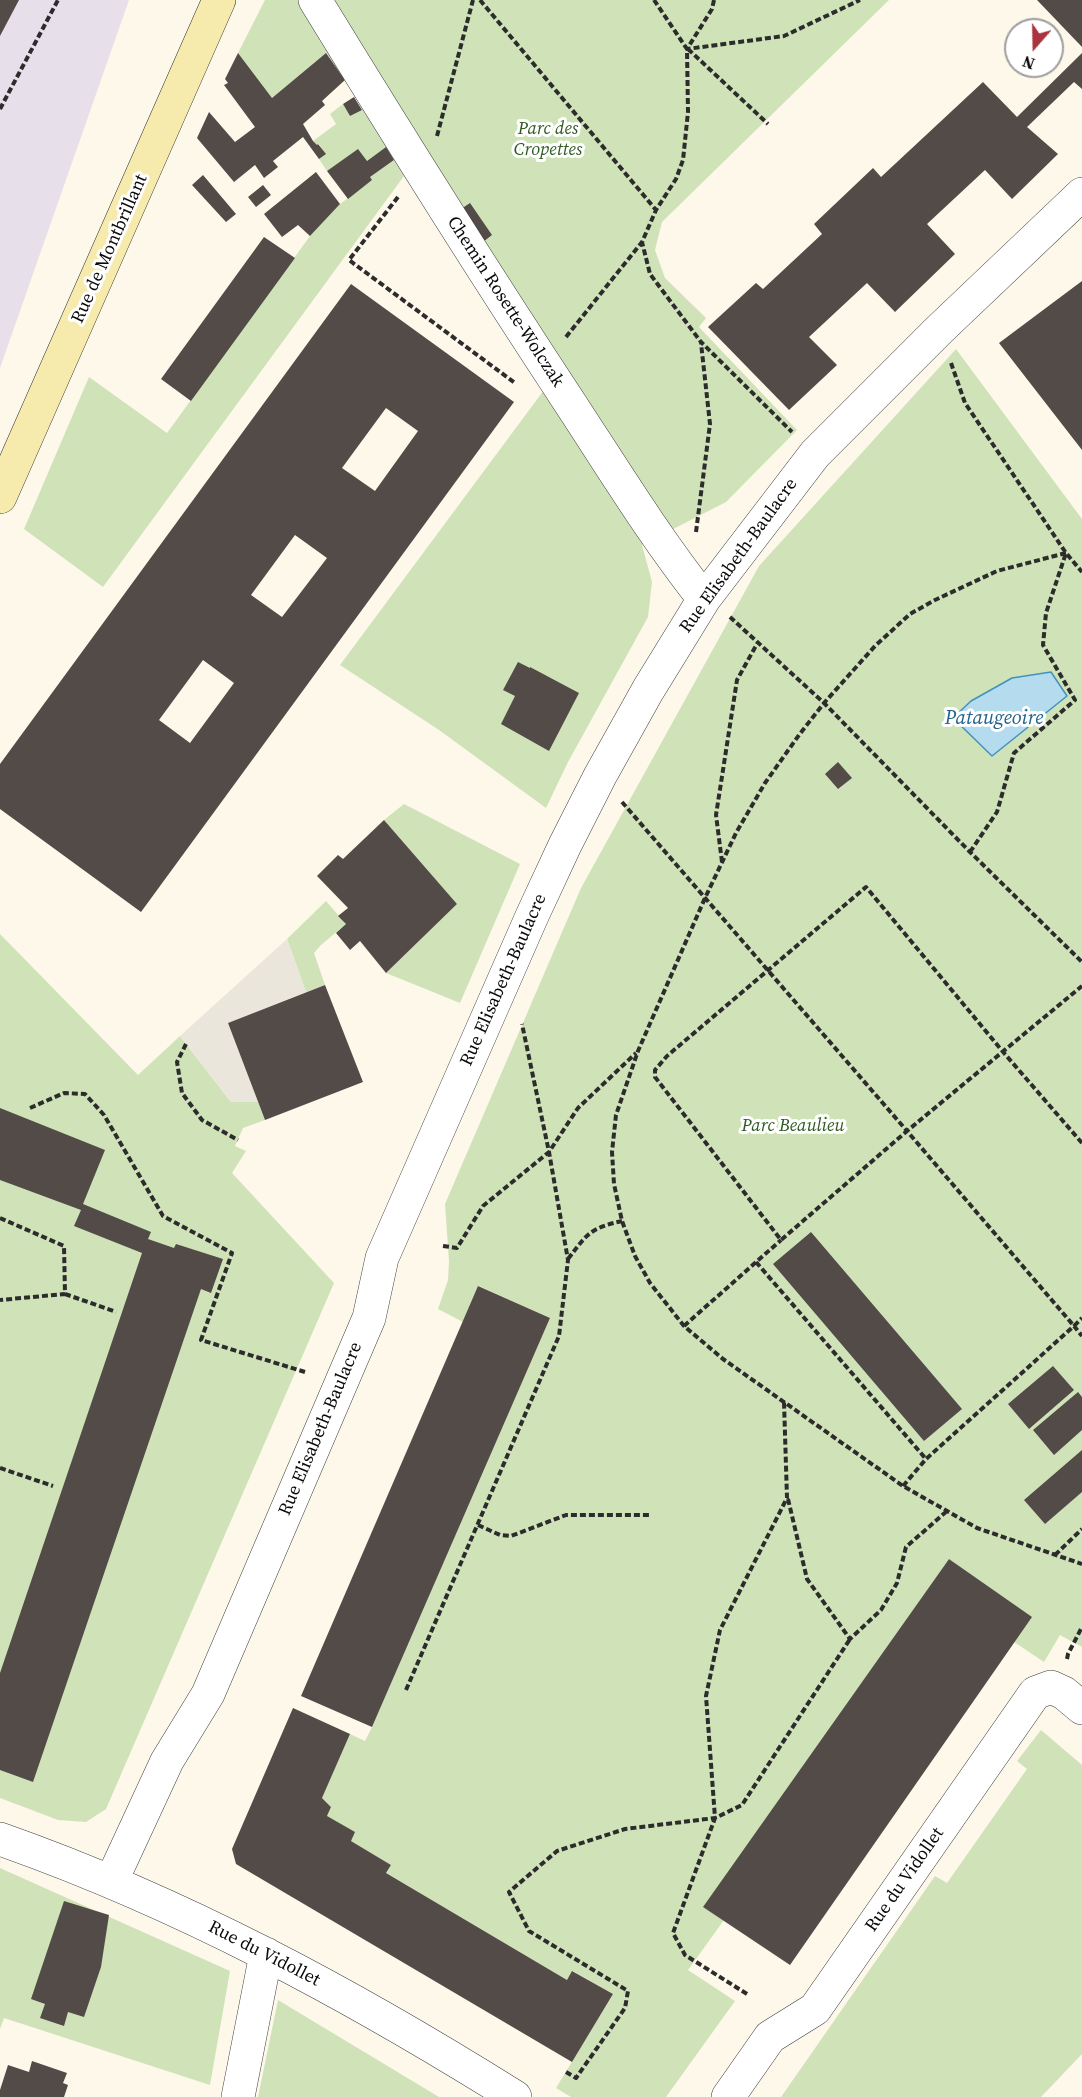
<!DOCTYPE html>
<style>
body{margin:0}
#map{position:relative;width:1082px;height:2097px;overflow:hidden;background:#fdf8ea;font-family:"Source Serif 4",serif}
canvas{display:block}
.north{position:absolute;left:1004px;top:18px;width:60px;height:60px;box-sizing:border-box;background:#fff;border:2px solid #9d9d9d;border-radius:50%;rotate:200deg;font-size:16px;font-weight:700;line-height:24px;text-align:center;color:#0a0a0a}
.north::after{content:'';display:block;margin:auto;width:21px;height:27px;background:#aa333d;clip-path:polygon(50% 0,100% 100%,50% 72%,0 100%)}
</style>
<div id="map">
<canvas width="1082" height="2097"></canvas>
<div class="north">N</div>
</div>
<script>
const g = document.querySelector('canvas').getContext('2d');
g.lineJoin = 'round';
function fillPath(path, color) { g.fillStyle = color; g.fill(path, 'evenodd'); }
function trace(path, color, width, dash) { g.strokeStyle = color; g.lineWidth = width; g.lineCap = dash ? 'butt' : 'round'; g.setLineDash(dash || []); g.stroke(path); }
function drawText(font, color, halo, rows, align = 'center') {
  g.font = font + ' "Source Serif 4",serif'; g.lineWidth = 6; g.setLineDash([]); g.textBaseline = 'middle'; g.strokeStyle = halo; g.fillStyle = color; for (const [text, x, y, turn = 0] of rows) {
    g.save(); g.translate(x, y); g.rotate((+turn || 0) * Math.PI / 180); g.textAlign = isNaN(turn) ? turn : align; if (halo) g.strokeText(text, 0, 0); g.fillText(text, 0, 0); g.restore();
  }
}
const industrial = new Path2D(`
 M0,0H129L0,368Z`);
const green = new Path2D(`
 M265,0H889L662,222L655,250L665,278L706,318L699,327L797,430L726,502L642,545L652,582L648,617L568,762L546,808L439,730L340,665L544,390L404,176L103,587L24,529L89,377L167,433L310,236L340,204L372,180L370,177L394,160L386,147L367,161L327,171L319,159L325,154L319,144L317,145L313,141L336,124L330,114L343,104L350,116L362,109L345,80L326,53L272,98L238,53Z
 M956,349L1082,519V1647L1060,1635L1044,1662L1014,1642L1031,1617L949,1559L796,1777L724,1920L688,1970L735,2001L666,2097H571L556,2088L613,1994L573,1971L567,1980L386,1873L391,1865L351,1841L327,1816L331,1807L322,1798L350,1734L365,1741L372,1727L550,1318L479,1286L463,1322L438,1309L448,1280L449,1261L445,1204L581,888L759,566Z
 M404,804L520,864L460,1003L386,973L457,904L384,820Z
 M326,901L346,924L321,945L314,953L325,985L306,992L287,939Z
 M0,934L138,1075L180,1036L231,1102H258L265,1120L243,1128L235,1146L246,1151L232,1173L334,1283L106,1809L86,1822L58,1820L0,1798Z
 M1041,1730L1082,1765V2054L1041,2097H781L935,1876L947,1883L1027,1769L1017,1761Z
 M0,1868L230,1971L210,2085L4,2018L0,2029Z
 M278,2000L439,2097H258Z`);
const plaza = new Path2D(`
 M287,939L306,992L228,1023L258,1102H231L180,1036Z`);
const water = new Path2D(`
 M1051,672L1067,696L992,756L953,718L971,701L1012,678Z`);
const building = new Path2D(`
 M0,0H19L0,36Z
 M1037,0H1082V47Z
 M238,53L272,98L326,53L345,80L322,101L325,105L303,124L313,141L317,145L318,144L326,154L319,159L303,137L273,161L278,167L264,178L255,165L234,182L197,138L209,112L235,142L255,127L224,85L228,83L225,79Z
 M1082,53V89L1074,82L1027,127L1058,154L1012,199L985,170L927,224L955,254L895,312L867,283L809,337L837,365L789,410L708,327L756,283L763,289L822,234L814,224L873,168L881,177L983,82L1017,117Z
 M354,97L362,110L350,116L343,104Z
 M386,147L394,160L370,177L372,180L348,199L327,171L358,149L367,161Z
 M316,172L340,204L310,236L298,225L282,237L264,214Z
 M203,175L236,214L226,222L192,185Z
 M263,185L271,195L256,207L248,197Z
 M470,203L492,235L483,242L461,209Z
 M264,237L295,258L191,401L161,379Z
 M1082,281V450L999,343Z
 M351,284L514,402L141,912L0,809V764ZM386,408L418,431L375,491L342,468ZM295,535L327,558L282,617L251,595ZM203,660L234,683L190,743L159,720Z
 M518,662L530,668V667L579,693L549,751L501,724L515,696L503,690Z
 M838,762L852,778L838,789L825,774Z
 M384,820L457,904L386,973L360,941L350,950L336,933L346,924L338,916L348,908L317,876L338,855L343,859Z
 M325,985L363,1082L265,1120L228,1023Z
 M0,1108L105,1150L83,1204L151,1232L148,1239L174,1248L176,1244L223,1259L211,1293L201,1289L33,1782L0,1770V1673L142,1253L74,1226L81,1210L0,1180Z
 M811,1232L962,1409L924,1441L773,1264Z
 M478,1286L550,1318L372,1727L301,1696Z
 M1053,1366L1074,1390L1029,1429L1008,1404Z
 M1078,1392L1082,1397V1430L1054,1455L1033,1430Z
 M1082,1450V1492L1045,1524L1024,1500Z
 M949,1559L1032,1617L790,1965L703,1907Z
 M293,1708L350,1734L322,1798L331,1807L327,1816L355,1832L351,1841L391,1865L386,1873L567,1980L572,1971L613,1994L572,2062L236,1864L232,1849Z
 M64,1901L109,1915L101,1967L84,2017L68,2012L64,2026L40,2018L45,2004L31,1999Z
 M32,2061L67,2073L63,2083L68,2085L64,2097H0V2090L8,2065L29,2072Z`);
const path = new Path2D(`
 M480,0L656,210
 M654,0L687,49L688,112L683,160L676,179L656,210L642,242L650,274L701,342L792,432
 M714,0L712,9L687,49L784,36L860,0
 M688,49L768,124
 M0,109L58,0
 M437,136L473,0
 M398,197L349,260L515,383
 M566,337L642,242
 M951,363L965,403L1066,553L1082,572
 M696,532L710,424L701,343
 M1066,553L997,571L935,600L910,614L875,646L824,703L799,735L765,783L736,833L705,898L638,1051L616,1115L612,1152L614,1184L622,1221L635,1256L650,1283L684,1326L723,1359L903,1486L977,1528L1082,1564
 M730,617L824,703L970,852L1082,962
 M622,802L907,1131L1082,986
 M970,852L997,812L1014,753L1075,700L1043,645L1046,613L1066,553
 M722,862L716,815L737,680L758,642
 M186,1044L177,1062L182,1093L202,1120L238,1140
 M30,1108L64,1093L85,1094L104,1115L163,1216L232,1253L201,1340L305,1372
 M1082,1143L1004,1053L866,887L667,1056L655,1070V1077L781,1240L907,1131L1074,1326L1082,1318
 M0,1218L64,1246L65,1294L0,1300
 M443,1246L457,1248L483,1206L549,1152L578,1108L636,1053
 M568,1259C587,1234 590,1228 622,1221
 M756,1262L926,1459
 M65,1294L116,1312
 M684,1326L781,1240
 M0,1468L53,1486
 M903,1486L926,1459L1074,1326L1082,1336
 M788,1499L807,1579L850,1639L881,1610L897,1583L906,1547L947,1511
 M478,1525L500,1535L511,1536L566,1515H650
 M1055,1555L1082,1529
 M1067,1659L1068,1654L1082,1627
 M406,1690L559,1336L568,1260L549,1152L522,1024
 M747,1994L685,1955L673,1933L715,1818L706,1696L720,1630L787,1498L784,1402
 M566,2072L576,2078L625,2008L628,1991L529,1931L509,1892L557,1851L625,1829L715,1818L742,1805L850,1639`);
const street = new Path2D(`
 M315,0C397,134 481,268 568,400C612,467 654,536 704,599
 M0,1839C182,1903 352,1995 515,2097
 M111,1882L167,1761L208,1694L369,1318L382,1258L532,916L565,845L600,776L648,690L704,599L815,454L939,330L1082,194
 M238,2097L266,1954
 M728,2097L770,2037L815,2009L1035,1693L1051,1687L1064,1693L1082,1708`);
const secondary = new Path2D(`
 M0,497L219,0`);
const parkNames = [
 ["Parc des",548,129],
 ["Cropettes",548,150],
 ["Parc Beaulieu",793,1126]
];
const streetNames = [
 ["Rue de Montbrillant",110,249,-66],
 ["Chemin Rosette-Wolczak",505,302,57],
 ["Rue Elisabeth-Baulacre",739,556,-54],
 ["Rue Elisabeth-Baulacre",504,980,-66],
 ["Rue Elisabeth-Baulacre",321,1429,-67],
 ["Rue du Vidollet",905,1880,-55],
 ["Rue du Vidollet",264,1954,27]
];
const waterNames = [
 ["Pataugeoire",994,719]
];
fillPath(industrial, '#e7dfe9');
fillPath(green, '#d0e3b8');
fillPath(plaza, '#ebe6db');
fillPath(water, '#b4dbee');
trace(water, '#4391bd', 1.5);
fillPath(building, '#524b48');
trace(street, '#3d3d3d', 34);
trace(secondary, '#2c2c2c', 34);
trace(path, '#2c2c2c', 4, [6, 3]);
trace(street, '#fff', 33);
trace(secondary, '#f6ebac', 33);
drawText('italic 18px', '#305a23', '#fff', parkNames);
drawText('18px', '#0a0a0a', '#fff', streetNames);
drawText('italic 20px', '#22628d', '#fff', waterNames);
</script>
